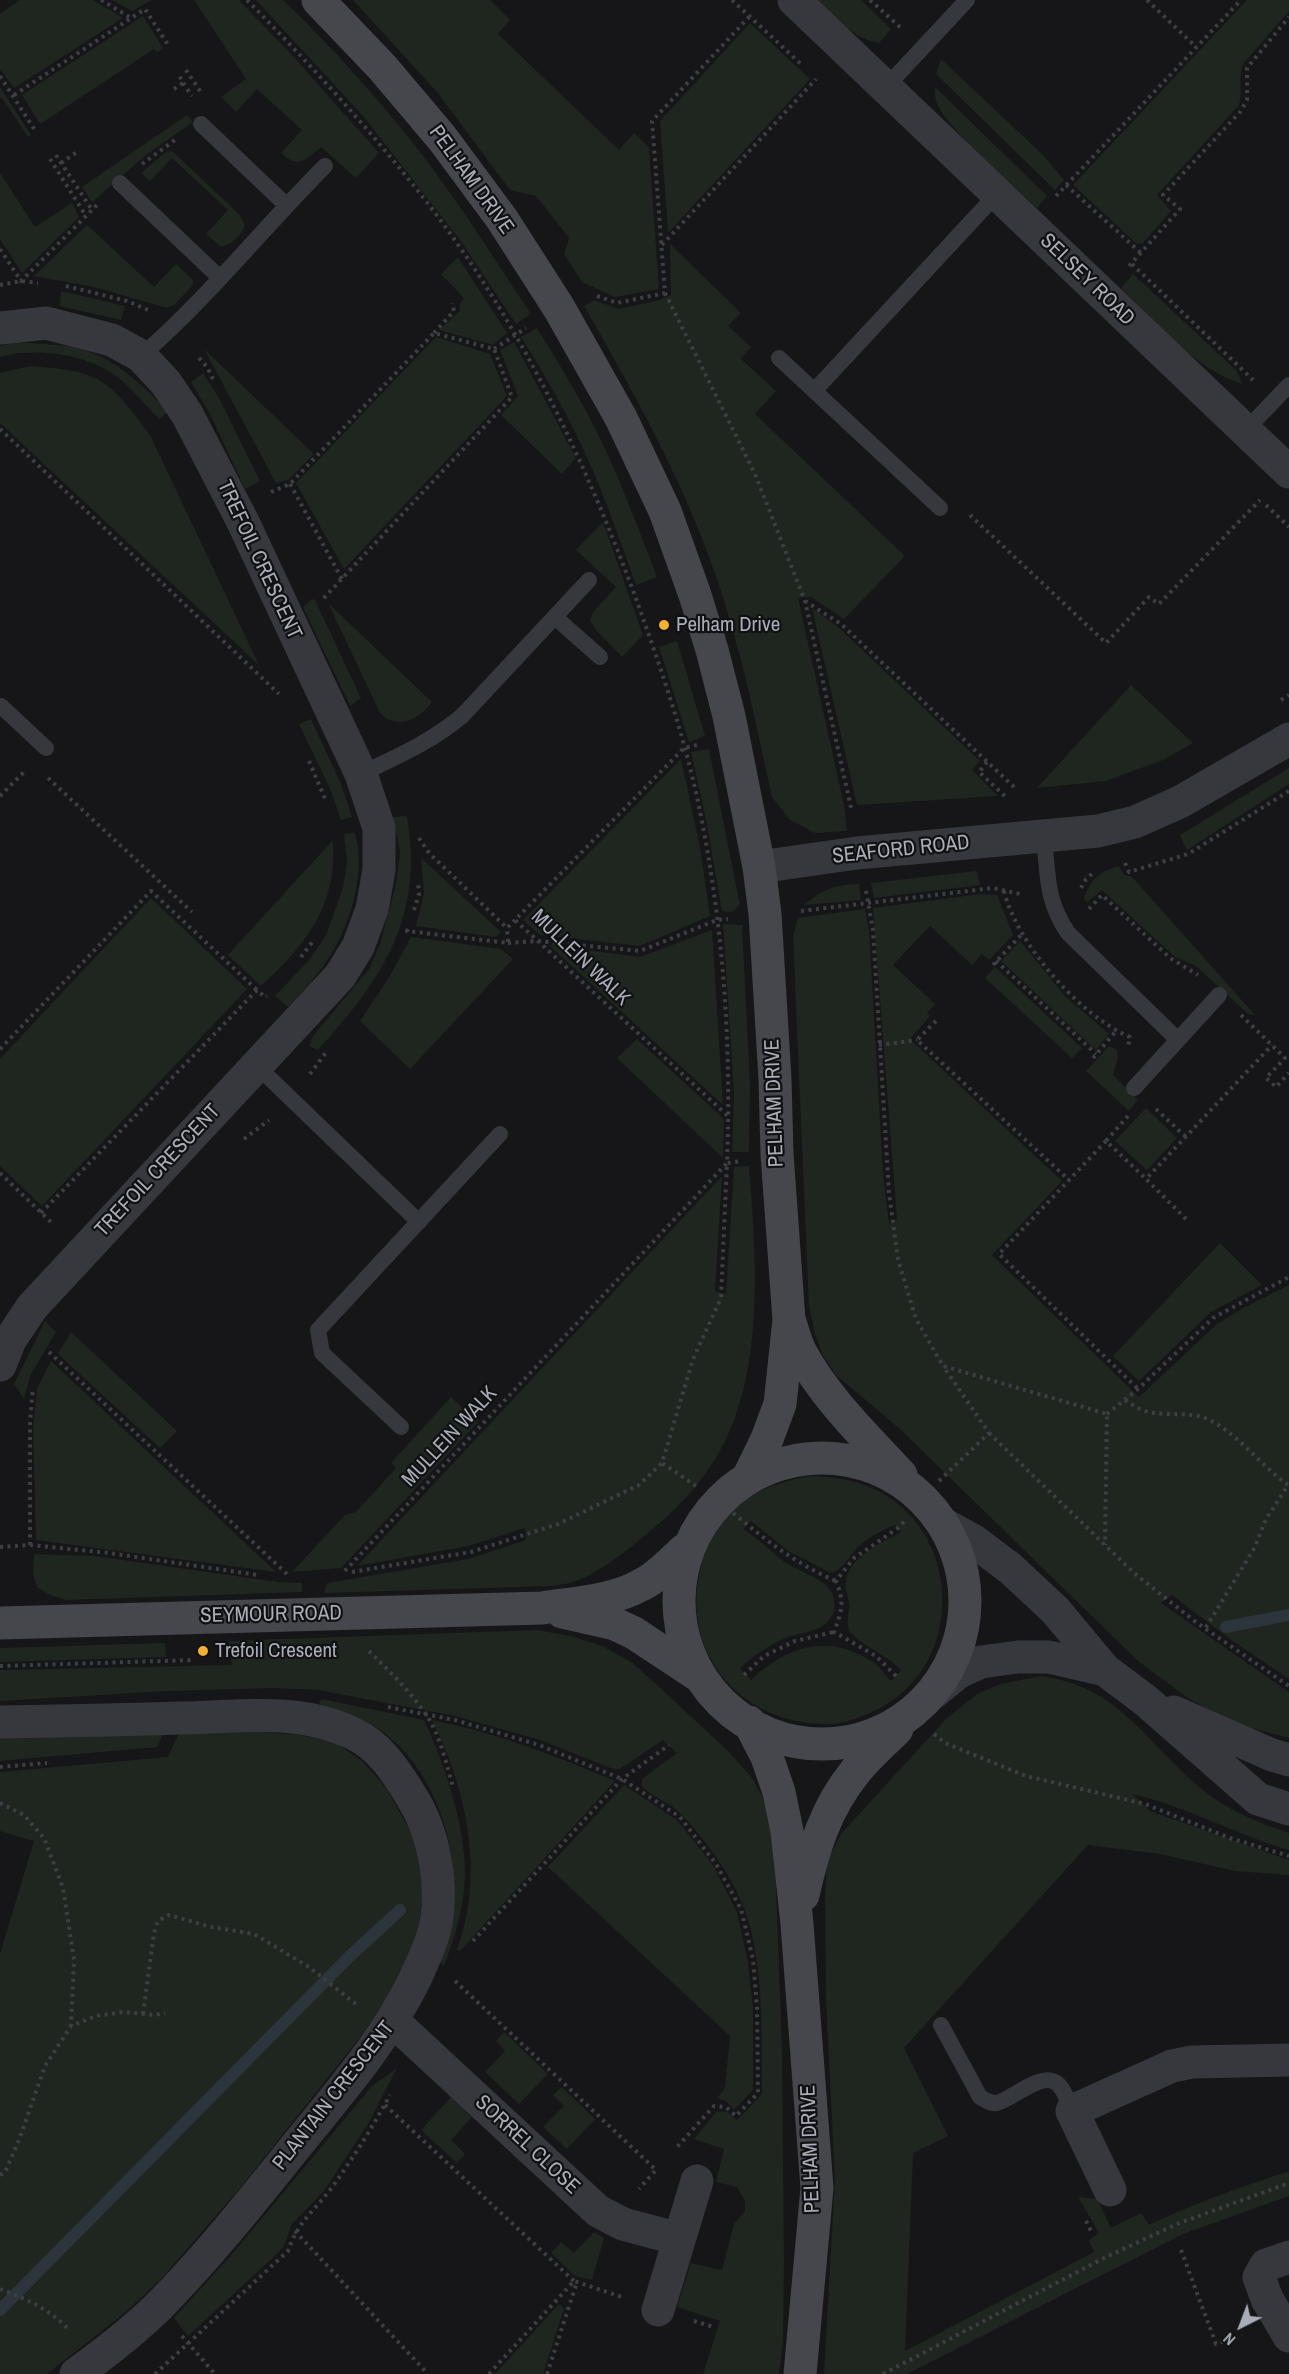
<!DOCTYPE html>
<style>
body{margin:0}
#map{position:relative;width:1289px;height:2374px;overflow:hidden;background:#161618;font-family:"Archivo Narrow",sans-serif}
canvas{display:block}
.north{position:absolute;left:1211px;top:2296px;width:60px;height:60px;-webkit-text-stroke:4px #111113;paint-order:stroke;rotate:222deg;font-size:16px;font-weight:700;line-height:24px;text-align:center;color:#a8adb8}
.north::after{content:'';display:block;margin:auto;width:21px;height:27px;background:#a8adb8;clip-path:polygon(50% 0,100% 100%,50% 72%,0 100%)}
</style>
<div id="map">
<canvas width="1289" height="2374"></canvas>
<div class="north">N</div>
</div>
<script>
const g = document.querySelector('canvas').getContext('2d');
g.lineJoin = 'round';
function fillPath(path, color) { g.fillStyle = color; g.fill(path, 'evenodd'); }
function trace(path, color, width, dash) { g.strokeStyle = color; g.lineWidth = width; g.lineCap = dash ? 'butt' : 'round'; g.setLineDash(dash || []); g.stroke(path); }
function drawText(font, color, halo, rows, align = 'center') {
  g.font = font + ' "Archivo Narrow",sans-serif'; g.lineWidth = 4.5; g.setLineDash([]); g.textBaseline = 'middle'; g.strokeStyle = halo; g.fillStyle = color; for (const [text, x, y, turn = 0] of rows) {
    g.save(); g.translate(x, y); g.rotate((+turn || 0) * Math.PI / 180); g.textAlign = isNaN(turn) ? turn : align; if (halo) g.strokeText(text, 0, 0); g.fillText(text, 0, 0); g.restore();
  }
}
const green = new Path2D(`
 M20,0H93L123,18L14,88L0,69V14Z
 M112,0H152L132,11Z
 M194,0H239L291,54L379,153L356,178L321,147C306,160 298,169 281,153L302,130L257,89L236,112L221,97L246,79Z
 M256,0H283C332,47 378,98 420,152C460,204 495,260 531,314L516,324L460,240L363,116Z
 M353,0H490L510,20L498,34L619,150L634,133L649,147L659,289L615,297L582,282L564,254L569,238L536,196L510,190L437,92Z
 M817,0H861L891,29L879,43C854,39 835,17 817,0Z
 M1247,0H1289V11L1243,64C1238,78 1243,90 1239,105L1157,195L1171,211L1143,243L1137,244L1073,185Z
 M143,16L163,48L157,52L154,49L40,124L22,95Z
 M750,23L810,79L668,233L660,121Z
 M941,59L1042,154L1064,180L1055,190L936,74Z
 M0,87L31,135L28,137L2,98L0,99Z
 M935,87L1047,196L1037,208C1012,184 947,130 936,101C935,97 935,92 935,87Z
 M187,115L193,122L146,155L92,202L82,187Z
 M172,151L239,214L245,225C241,235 233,244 221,247L206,234L228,210L172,158L150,181L141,173L166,152Z
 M0,173L35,227L72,203L79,217L22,273L0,239Z
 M87,225L154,287L176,264L193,280V285L174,305L167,308L94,287L34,276Z
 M670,244L741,313L728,326L751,347L741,359L776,391L755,414L905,556L844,619L811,597L798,598L844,805L847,831L815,833L790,820L772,797C759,740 748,681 731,624C700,512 642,406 584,306L594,300L619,309L660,300L671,295Z
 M458,257L507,333L493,345L439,330L460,311L459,305L464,298L441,274Z
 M1133,274L1237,371L1242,384C1195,369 1156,322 1121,288Z
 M61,291L125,306L121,320L60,306Z
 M537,328C557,360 577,393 595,428C619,476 638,527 657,577L636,585C618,535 600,482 576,434C560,401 541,369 521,337Z
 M436,337L490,354L507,396L344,569L296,483Z
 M18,342C37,344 56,344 74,347C112,355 143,385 168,412L159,419C145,405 132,388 116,376C86,354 36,347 0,357V346Z
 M514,342L576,458L562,474L501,415L518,396L500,350Z
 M204,349L314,454L288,480L276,483Z
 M31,366C53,368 79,369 99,380C119,391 136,417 150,435L259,665L0,423V373Z
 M203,373L219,398L260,481L245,489L211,416L191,382Z
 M603,522L643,635L622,657L596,630L590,620L594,611L616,587L576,550Z
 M312,599L315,600L361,698L350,706L303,607Z
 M328,603L432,702C420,719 397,731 380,713Z
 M812,608L838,627L980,761L972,770L998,796L857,805Z
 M677,641L705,736L689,742L659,647Z
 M1131,685L1193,743L1163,760L1106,781L1037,788Z
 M311,719L341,784L352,817L341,820L331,791L299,724Z
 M709,749L740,905L732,912L722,911L706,820L691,752Z
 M681,759L700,847L710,916L640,946L540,935L523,920Z
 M1289,768V784L1187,850L1180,835Z
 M407,816C424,918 383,978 318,1050L309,1046L313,1036L369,969L380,944L396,884L400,852L393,817Z
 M355,833C367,875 349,930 324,965C314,980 300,994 288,1007L275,996L311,958L326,935L343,888L347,862L344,834Z
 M333,840C338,904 306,945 261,986L228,955Z
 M421,858L501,932L496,937L416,926L424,893Z
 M1119,866L1124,875L1132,877L1255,1015L1248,1014L1196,966L1175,957L1102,890L1087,902L1084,899C1091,878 1099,872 1119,866Z
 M977,871L980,885L874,898L871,883Z
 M859,884L861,900L804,905C824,889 833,885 859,884Z
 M980,894L997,895L1013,935L989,960L982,954L972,965L930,926L893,965L935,1004L927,1013L930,1016L910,1039L1062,1181L992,1255L1139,1397L1217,1324L1245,1307L1289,1285V1679L1227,1637L1172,1595L1161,1603L1289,1692V1738L1233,1723L1188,1698L1138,1661L900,1429L836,1375L823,1356L815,1334L809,1306L793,936L798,918L865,909L869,930L883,1172L889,1224L897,1219L873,908Z
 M151,898L247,989L42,1206L0,1166V1059Z
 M723,924L742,925L750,1084L749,1152H732L734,1094Z
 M712,930L723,1105L549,945L640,957Z
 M411,937L501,949L513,959L410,1069L360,1021L390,976Z
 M1020,941L1066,997L1109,1034L1096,1050L1001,961Z
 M995,967L1082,1048L1072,1058L985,978Z
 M637,1039L724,1119L723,1158L617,1058Z
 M1109,1046L1117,1050L1118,1057L1113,1075L1138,1100L1129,1111L1086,1071Z
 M1146,1108L1177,1138L1147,1170L1115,1141Z
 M749,1166C756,1256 766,1375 717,1456C699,1486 675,1511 648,1533C626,1551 602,1571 576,1581C568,1584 558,1585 549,1586L324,1593L327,1583L469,1559L526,1540L525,1528L468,1546L357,1566L722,1176L715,1291L726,1294L734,1167Z
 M1220,1243L1262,1285L1211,1312L1139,1381L1113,1356Z
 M45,1321L56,1332L30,1376L24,1399L14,1384Z
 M71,1332L177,1431L160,1448L58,1354Z
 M51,1361L276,1572L36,1540L33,1428L37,1389Z
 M451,1397L478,1422L341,1568L292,1572L345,1515L356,1512L396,1468L391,1463Z
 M811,1476C832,1477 852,1479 872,1488C962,1528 967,1662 880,1708C864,1716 846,1724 828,1724C738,1725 675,1647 703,1560C711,1535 728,1510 751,1496C770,1485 789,1480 811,1476ZM751,1521L788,1551L831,1573C843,1570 850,1555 858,1547C868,1537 882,1531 895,1525L901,1532C882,1542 851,1556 846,1580C844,1588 848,1595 849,1603C850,1614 844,1625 852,1634C865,1648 886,1654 901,1670L891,1681C886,1676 881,1669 876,1664C871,1660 865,1658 860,1655C820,1634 781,1651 751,1680L740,1668C754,1656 768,1645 786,1638C797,1633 810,1633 821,1627C827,1624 833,1616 834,1610C839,1580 805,1576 786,1563C771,1552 759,1539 743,1529Z
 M34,1554L95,1556L278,1582L302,1583V1592L66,1600L50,1595L37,1587L33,1574Z
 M537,1630L571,1636L602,1646L631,1662L656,1684L728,1751L752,1778L767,1805L774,1835L782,2048L784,2263L783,2342L779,2374H703L720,2321L677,2307L691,2263L722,2270L734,2224L745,2211V2201L737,2187L716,2182L724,2149L694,2139L716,2112L726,2111L737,2120L762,2094C761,2034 765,1968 745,1911C734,1878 706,1841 682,1815C671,1803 653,1798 642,1786V1779L677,1753L663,1740L620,1769H613L540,1740L455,1716L318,1690L273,1688L167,1691L0,1701V1670L232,1665L229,1641Z
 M165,1643L166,1657L0,1662V1648Z
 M1040,1676C1121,1686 1146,1744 1203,1790C1227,1810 1259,1823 1289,1833V1850C1236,1835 1186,1806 1132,1794L1150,1811L1289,1860V1875L1235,1871L1160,1854L1088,1845L904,2048L948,2136L913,2153L905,2351L1094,2252L1089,2240L1099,2233L1078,2197L1097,2199L1111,2228L1141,2213L1149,2225C1194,2203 1242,2187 1289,2171V2196L1183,2234L907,2374H824L835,2179L826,1999L825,1894L827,1862L841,1834L946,1719L977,1694L1001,1684Z
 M321,1699L424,1720C446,1767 470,1838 464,1890C461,1917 453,1942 444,1966L438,1961C443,1937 453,1909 453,1885C455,1831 427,1764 383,1732C364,1718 341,1712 319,1705Z
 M432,1720C495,1732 556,1756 615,1781L460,1951L457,1950C485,1875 467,1790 432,1720Z
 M165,1731L157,1747L0,1761V1733Z
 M261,1732L300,1735L335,1742L363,1762L386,1788L412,1834L424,1881L419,1924L402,1974L365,2031L241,2187L161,2279L127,2311L47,2374H0V1954L34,1841L0,1831V1772L168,1757L179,1733Z
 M624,1785L677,1820L713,1865L737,1912L748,1963L753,2008V2090L734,2110L726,2101L717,2098L725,2088L730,2036L548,1867Z
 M504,2032L548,2074L519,2104L485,2072L505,2051L496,2041Z
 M397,2068L368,2124L324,2191L292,2224L284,2246L279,2252L188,2336L174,2318L233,2253L372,2086Z
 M562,2087L595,2119L567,2149L543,2127L564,2106L553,2095Z
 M451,2097L472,2117L451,2140L465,2154L457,2163L421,2130Z
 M594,2232L604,2238L592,2280L575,2276L551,2253L561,2242L574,2253Z
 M559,2304L564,2309L543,2374H495Z`);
const stream = new Path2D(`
 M1226,1627L1289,1615
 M0,2310L350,1956L400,1910`);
const path = new Path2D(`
 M101,0L131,18
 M247,0C311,65 373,133 429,205C522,326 587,464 639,607C660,666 681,727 695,788C722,909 732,1038 727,1163L342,1574
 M732,0L803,66
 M870,0L901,28
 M1147,0L1196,47
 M186,70L202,94
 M0,76L36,132
 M183,83L192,96
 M174,89L183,83L179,75
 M14,95L145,9L168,45
 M56,155L92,210
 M50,159L86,216
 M61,163L77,152
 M142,164L175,140
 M1066,185L1141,253
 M1056,196L1241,0
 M662,245L816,79
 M0,249L21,281L99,203
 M1132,264L1253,380
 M1129,266L1180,209L1163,195L1240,112L1247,100V68L1289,17
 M0,285L21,281L38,283
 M66,286L127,301L148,310
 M665,293L755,474L805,601L852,812
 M597,296L617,303L665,293L652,121L749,17
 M434,333L454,311L452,303
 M494,349L526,328
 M199,358L207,367L213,379
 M0,429L279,694
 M290,484L342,579
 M271,492L290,484L434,333L494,349L512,397L321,601
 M1266,505L1289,527
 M970,515L1106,643L1149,597L1159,604L1260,500
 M805,601L841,624L1014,787
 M1281,700L1289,695
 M697,745L684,748L515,920L729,1117
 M309,761L326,801
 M987,762L979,772L1008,799
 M48,778L192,912
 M0,796L25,771
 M419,838L429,853L507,928L515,920
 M1125,863L1129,872L1188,854L1289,791
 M1081,888L1086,879L1095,871
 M866,891L873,930L889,1193L898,1260L916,1319L943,1366L1107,1414L1105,1545
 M1004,891C1017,944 1080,1016 1130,1037L1128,1047
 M1089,909L1102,895L1170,958L1198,975
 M414,910L419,894L418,882
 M801,911L993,888L1020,894
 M408,929L407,931L508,943L507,928
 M508,943L537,941L640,951L717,920L728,919
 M301,957L313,941
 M996,961L1096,1054
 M993,965L1022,934
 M1241,1015L1285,1058L1266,1078L1276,1087L1289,1073
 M936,1021L917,1040L1069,1180
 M879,1045L917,1040
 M0,1049L151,891L257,990
 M1093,1058L1116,1031
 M310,1074L327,1051
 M1156,1109L1186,1137
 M1128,1116L1106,1141L1146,1179
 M244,1139L269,1120
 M1106,1141L999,1254L1138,1389
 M0,1173L54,1225
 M41,1213L257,990L265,997L267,996
 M1186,1219L1146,1179L1272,1045
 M49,1352L288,1575
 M1125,1400C1131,1404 1138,1409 1145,1411C1165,1417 1185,1411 1205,1418C1235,1430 1261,1466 1288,1485L1265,1521L1255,1547L1205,1629
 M1107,1414L1138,1389L1213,1318L1289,1277
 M989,1433L1134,1573L1197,1623L1289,1686
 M939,1481L989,1433L943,1366
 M696,1486L662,1463L693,1359L721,1298L727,1163L741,1161
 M733,1513C767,1541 796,1564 836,1581
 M30,1545L109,1553L258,1575
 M0,1547L30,1545V1423L33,1388
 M352,1572L471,1552L558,1524L639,1485L662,1463
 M369,1651C389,1671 409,1690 425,1713C440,1734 446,1763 453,1787
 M0,1666L194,1660
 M744,1675L764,1656L795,1641L834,1632
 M896,1676L876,1656L834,1632C842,1610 845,1603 836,1581L854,1558L898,1528L906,1520
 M388,1707L455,1720L539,1745L622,1779L680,1817L716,1864L741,1909L753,1959L757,2007L758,2093L736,2116L726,2107L714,2106L677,2147
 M934,1734L945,1743L1026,1776L1145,1804L1230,1838L1289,1856
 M0,1767L47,1763
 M0,1803L24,1815L44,1838L63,1888L74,1960L71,2026
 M473,1941L622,1779L669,1745
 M455,1981L656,2170L639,2189
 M143,2014L154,1933L158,1921L169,1915L211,1927L254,1934L309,1967L357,2005
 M385,2105L574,2281
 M0,2175L5,2172L19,2140L45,2066L71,2026L96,2016L123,2012L154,2015L165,2013
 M1086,2221L1091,2231
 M295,2231L428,2374
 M1181,2250L1216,2344L1242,2335
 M0,2289C27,2299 51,2310 70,2331
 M694,2321L714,2327
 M182,2336L215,2374
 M155,2374L288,2251C298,2222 312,2213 330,2190C352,2160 372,2128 390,2095
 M489,2374L574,2281L622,2297
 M547,2374L577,2282
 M883,2374L1102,2259L1177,2224L1289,2183`);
const lane = new Path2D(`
 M886,87L967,0
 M201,124L286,205
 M120,183L219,277
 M141,356C207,299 263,228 325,166
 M779,358L940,508
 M815,390L997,194
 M1246,430L1289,385
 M556,618L600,657
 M1,706L46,748
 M361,774C396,757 431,742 462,716L589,580
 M1044,837C1048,875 1046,901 1068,933L1178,1040
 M257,1066L419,1222
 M1134,1088L1219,995
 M401,1427L322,1353L318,1330L500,1134
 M941,2025L980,2097C985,2100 991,2104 997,2103C1012,2099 1040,2073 1055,2082C1064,2087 1068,2102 1072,2111`);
const street = new Path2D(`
 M794,0L1289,472
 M0,328L46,323L112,340L141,356L166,383L187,414L243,522L361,774L379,828V870L372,909L358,947L340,976L32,1307L10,1340L0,1365
 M759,867L857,853L1098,831L1135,822L1180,802L1289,739
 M945,1525L974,1541L1011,1569L1055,1610L1105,1670L1145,1700L1258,1799L1289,1809
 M933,1693L959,1672L981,1662L1018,1657H1049L1105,1670
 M1174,1712L1272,1755L1289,1760
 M0,1722C60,1721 120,1720 181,1718C239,1717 298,1707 352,1733C379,1745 396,1771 411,1796C434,1832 443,1882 436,1924C432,1943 423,1961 415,1979C385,2040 344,2087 301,2140C255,2197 209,2256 157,2308C132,2332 104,2354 76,2374
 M393,2021L598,2211L623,2224L679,2239
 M1110,2190L1072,2111L1172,2066L1192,2062L1289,2060
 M1289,2257L1266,2265L1259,2277L1267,2299L1289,2336
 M658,2310L697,2181`);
const secondary = new Path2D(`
 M318,0L382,67L442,138L502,219L559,308L621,418L665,511L695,595L712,650L729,716L759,867L765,914L775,1079L777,1154L789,1320L780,1404L767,1439L749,1476
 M790,1322C793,1332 796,1343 801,1353C826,1399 866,1437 901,1475
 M679 1601a143 143 0 1 1 286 0a143 143 0 1 1-286 0Z
 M562,1612L615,1624L634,1633L699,1676
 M0,1623L542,1608C574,1603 613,1601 641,1585C658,1577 671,1562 684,1550
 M749,1722L767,1757L779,1792L787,1831L797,1924L817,2188L800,2374
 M803,1895C813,1850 825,1809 855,1772C867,1757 883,1743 897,1729`);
const markers = [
 [664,625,6,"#f2b134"],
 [203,1651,6,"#f2b134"]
];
const streetNames = [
 ["PELHAM DRIVE",471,180,54],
 ["SELSEY ROAD",1087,280,44],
 ["TREFOIL CRESCENT",259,560,65],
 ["SEAFORD ROAD",901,850,-6],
 ["MULLEIN WALK",580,958,44],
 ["PELHAM DRIVE",775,1103,-92],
 ["TREFOIL CRESCENT",158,1171,-47],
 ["MULLEIN WALK",450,1437,-47],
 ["SEYMOUR ROAD",271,1615,-1],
 ["PLANTAIN CRESCENT",334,2096,-52],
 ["SORREL CLOSE",527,2145,43],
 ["PELHAM DRIVE",811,2149,-92]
];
const poiNames = [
 ["Pelham Drive",676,625],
 ["Trefoil Crescent",215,1651]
];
fillPath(green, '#1e261f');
trace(stream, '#2c353c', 12);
trace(path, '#3d3f44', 4, [3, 4.5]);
trace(lane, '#37383d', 16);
trace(street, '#37383d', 33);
trace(secondary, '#45474d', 33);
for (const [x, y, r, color] of markers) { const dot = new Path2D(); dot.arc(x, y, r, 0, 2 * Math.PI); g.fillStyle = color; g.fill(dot); trace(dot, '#111113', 2); }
drawText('21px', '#a8adb8', '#111113', streetNames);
drawText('21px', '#a8adb8', '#111113', poiNames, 'left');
</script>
